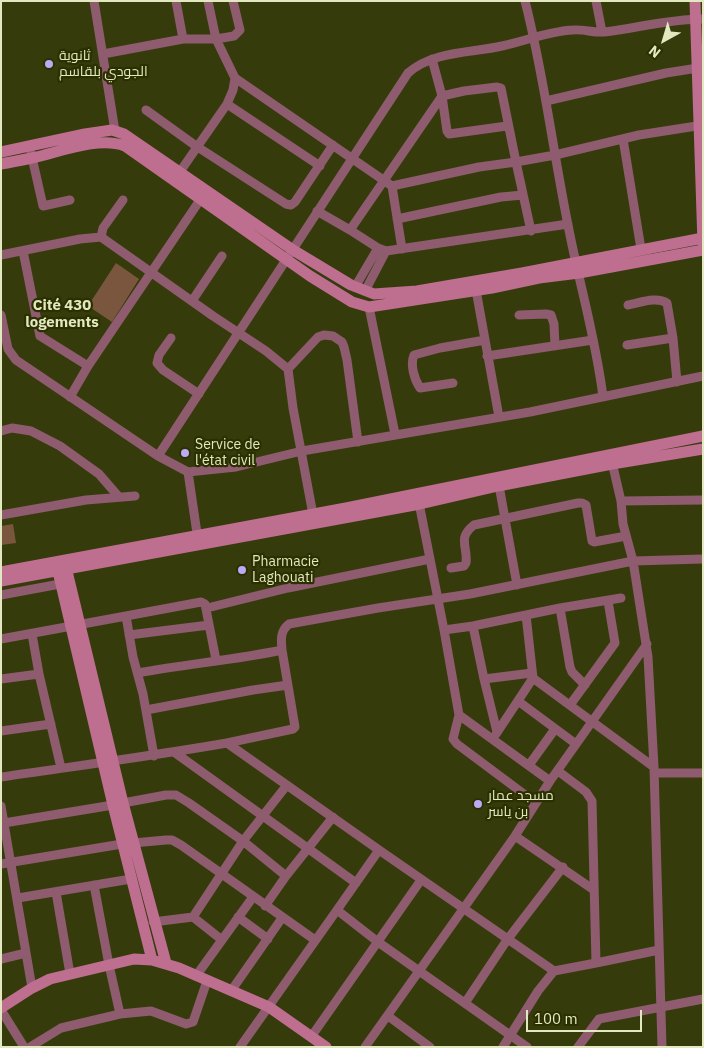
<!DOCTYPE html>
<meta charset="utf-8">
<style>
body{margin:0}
#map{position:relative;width:704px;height:1048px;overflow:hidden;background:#363b0c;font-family:"IBM Plex Sans",sans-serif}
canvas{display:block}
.frame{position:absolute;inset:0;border:2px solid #e2e8bf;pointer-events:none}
.north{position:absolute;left:639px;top:15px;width:50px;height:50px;-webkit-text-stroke:4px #2c3001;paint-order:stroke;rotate:219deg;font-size:14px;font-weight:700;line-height:20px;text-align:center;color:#e2e8bf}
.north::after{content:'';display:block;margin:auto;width:18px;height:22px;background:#e2e8bf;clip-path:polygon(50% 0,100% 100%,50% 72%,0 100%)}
.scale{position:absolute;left:526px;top:1010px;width:116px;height:22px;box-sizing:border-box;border:2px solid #e2e8bf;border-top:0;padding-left:6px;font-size:15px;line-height:18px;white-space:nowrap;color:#e2e8bf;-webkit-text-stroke:4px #2c3001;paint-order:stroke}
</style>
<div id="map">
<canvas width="704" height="1048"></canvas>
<div class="frame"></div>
<div class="north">N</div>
<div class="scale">100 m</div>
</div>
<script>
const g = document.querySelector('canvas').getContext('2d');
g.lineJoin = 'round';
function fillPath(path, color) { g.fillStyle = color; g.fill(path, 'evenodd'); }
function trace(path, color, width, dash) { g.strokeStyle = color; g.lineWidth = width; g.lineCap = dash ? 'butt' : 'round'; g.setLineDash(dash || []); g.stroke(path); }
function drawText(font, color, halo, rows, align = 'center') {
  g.font = font + ' "IBM Plex Sans",Cairo,sans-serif'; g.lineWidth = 4.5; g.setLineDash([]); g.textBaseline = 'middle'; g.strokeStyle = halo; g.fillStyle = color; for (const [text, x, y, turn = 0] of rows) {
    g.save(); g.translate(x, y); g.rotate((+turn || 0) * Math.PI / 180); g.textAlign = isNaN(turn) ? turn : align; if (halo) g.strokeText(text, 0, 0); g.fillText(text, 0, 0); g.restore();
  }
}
const green = new Path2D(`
 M116,263L139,279L112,322L88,306Z
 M13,524L16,543L1,545V526Z`);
const street = new Path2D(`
 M94,1L115,131
 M176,1L183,39
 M208,1L216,39L235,78L392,186L479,167L516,162L531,231
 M525,1C544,75 553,151 568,225C579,283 596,339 603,397
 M596,1L602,32
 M103,54L183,39H216L234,36L240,30L233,1
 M546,101L666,73L698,68
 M227,104L320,166
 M146,110L196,146L286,204L291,205L295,202L333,145
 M507,126L449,134L447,131L442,96L464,91L497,87L501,88L516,162L555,155L639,135L703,125
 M623,139L641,249
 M31,153L43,206L70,200
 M177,176L227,104L233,90L235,78
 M392,186L402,249
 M123,200L103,228L101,237L213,316L266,351L288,369L293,408L314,520
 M317,211L350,230L442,96L432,59
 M397,219L501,197L523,195
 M350,230L378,248L386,251L568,224
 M23,251L40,336L88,366
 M1,255L80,239L101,237
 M355,287L378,248
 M476,290L499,417
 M365,291L386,251
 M192,301L222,256
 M628,305C640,303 656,296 667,303L673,338L677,382
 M369,307L395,434
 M1,315L8,349L16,360L158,456L188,472L198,540
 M519,315L546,314L551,315L554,324L555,346
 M171,338L159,355L157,363L163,370L199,394
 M627,345L673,338
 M487,356L593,340
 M288,369L318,337L324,335L333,336L342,342L344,347L347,360L358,442
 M453,383L420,388C414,379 410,364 414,355L440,348L485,340
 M70,397L88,366L200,200
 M1,431L12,428L31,431L60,446L99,474L118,496
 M158,456L408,73C433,51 471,53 502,46C526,41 549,31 573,30C583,29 594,33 604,32C637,28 669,19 703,19
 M611,458L621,501L623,524L633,561L648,657L654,767L662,1047
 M188,472L236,467L302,451L530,412L703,376
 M498,480L517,585
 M418,498L444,630L459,715L550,781
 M621,501L703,500
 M1,515L86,500L135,496
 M451,568L464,566L466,563C468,546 457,538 474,525L578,503H582L586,505L592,541L594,542L626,536
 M1,595L60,584
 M207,608L288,588L430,559
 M560,608L570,667L572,672L585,685
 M526,615L533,678L654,767
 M126,616L201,602L205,604L216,660
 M473,626L484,679L497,732
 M444,630L473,626L560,608L621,598
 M32,634L39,674L61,768
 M129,635L209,625
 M1,639L126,616L133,657L143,694L154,756
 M282,650C281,640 280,631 289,624L378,608L470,594L633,561L703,559
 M138,673C186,664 235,660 282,650L295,727L293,729L227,743
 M1,679L39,674
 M484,679L532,673
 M518,701L576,744
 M570,705L615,643L608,601
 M146,710L253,690L288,685
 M459,715L453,739L457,744L536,803
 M1,731L51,724
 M496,734L533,678
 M174,752L356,883
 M529,765L555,729
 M558,771L586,792L592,801L596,963L659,950
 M654,773H703
 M1,777C76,766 152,756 227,743L379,850L337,910
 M123,803L166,795H176L189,803L243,841L286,876
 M1,806L32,988
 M4,823L113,805
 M515,836L594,890
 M379,850L554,971L596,963
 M1,864L122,844L166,840H172L181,845L315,940
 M94,885L109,965L120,1014
 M56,892L70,974
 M18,898L131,879
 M265,906L286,876L333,817
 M193,917L222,940
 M238,917L268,939
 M153,922L193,917L243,841L287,785
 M1,959L26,953
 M196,976L253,897
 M231,991L282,918
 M465,1003L507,940L563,867
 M1,1010L24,1047
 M388,1016L430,1047
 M311,1037L421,880
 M30,1047L61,1028L120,1014L151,1011L186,1024L193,1022L207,981
 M240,1047L337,910L378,942L527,1047
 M365,1047L515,836L550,781L647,644
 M503,1047L538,991L554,971
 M578,1047L599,1019L703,999`);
const secondary = new Path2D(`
 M695,1L703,244
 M1,152L85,134L112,130L124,134L293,250L351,285L374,294L417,291L522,273L703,238
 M1,164C12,162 22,160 32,158C60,152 98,136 125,146L310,276L352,302L369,307L492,288L539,278L579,273L703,250
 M56,563L113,805L152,960
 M65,563L123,803L166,963
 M1,572L346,508L703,436
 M1,581L420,504L498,486L612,464L703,449
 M1,1008L32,988L50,979L134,959L152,960L179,968L269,1007L326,1047`);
const markers = [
 [49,64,5,"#bcaaf6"],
 [185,453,5,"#bcaaf6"],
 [242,570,5,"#bcaaf6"],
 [478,804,5,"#bcaaf6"]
];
const poiNames = [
 ["ثانوية",59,56],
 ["الجودي بلقاسم",59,72],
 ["Service de",195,445],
 ["l'état civil",195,461],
 ["Pharmacie",252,562],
 ["Laghouati",252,578],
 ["مسجد عمار",488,796],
 ["بن ياسر",488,812]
];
const neighbourhoodNames = [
 ["Cité 430",62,306],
 ["logements",62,323]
];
fillPath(green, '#7b563e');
trace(street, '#8e5b6f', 9);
trace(secondary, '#be6e8f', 11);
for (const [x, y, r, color] of markers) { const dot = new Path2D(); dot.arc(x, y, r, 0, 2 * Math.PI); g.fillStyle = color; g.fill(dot); trace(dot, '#2c3001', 2); }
drawText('14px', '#e2e8bf', '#2c3001', poiNames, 'left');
drawText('bold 15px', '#e2e8bf', '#2c3001', neighbourhoodNames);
</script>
